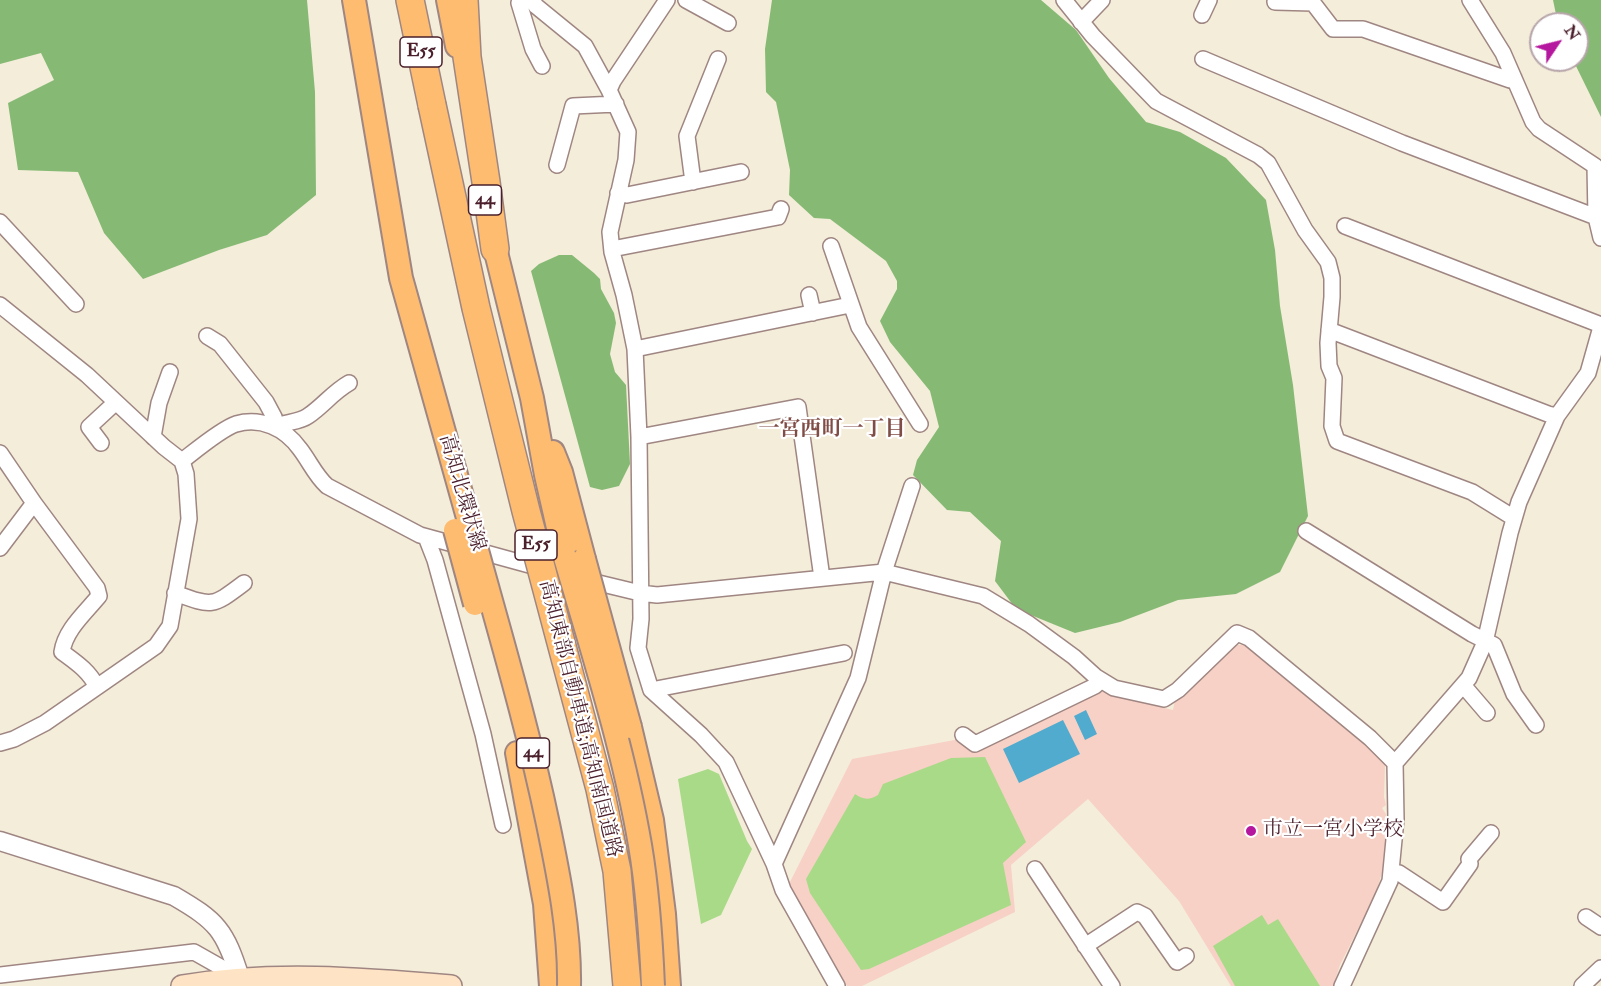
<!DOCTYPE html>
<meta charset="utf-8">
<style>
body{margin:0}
#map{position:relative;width:1601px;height:986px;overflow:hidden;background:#f4edda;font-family:"IM FELL Double Pica",serif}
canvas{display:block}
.north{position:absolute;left:1529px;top:12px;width:60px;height:60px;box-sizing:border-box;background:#fff;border:2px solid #b7a5aa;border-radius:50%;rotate:55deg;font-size:16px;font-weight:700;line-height:24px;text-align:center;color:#4a1f2b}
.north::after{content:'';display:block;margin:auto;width:21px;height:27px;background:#b5179e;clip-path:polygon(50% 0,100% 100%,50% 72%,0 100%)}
</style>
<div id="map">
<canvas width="1601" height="986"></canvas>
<div class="north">N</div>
</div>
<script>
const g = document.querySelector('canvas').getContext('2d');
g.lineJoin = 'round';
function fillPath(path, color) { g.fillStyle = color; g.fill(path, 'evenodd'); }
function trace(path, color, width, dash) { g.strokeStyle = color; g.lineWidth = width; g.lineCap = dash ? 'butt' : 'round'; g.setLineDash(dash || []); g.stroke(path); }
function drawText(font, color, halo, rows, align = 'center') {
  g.font = font + ' "IM FELL Double Pica","Noto Serif JP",serif'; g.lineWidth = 4.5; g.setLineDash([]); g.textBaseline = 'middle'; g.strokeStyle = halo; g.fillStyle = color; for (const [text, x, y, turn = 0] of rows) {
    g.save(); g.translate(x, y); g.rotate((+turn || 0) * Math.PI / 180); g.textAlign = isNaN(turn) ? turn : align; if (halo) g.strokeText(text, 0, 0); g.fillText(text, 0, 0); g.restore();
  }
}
const built = new Path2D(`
 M1231,645H1247L1361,738L1382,759L1385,765L1384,797L1386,805L1382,808L1386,814L1385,848L1383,870L1375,895L1340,965L1333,986H1231L1179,901L1088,799L1011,865L1015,912L862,986H847L789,884L852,759L960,739L973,751L1100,690L1113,696L1173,710L1175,700Z`);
const green = new Path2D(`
 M985,757L1026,842L1003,863L1011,905L869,969L861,970L810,893L806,879L855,794C863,800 870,800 878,795L883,784L951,758Z
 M708,769L719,774L747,841L752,849L721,915L701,924L678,779Z
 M1262,915L1268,925L1278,919L1320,986H1235L1213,946Z`);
const forest = new Path2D(`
 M0,0H307L315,92L316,195L267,235L219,250L143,279L104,233L78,172L18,170L8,103L54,80L41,53L0,64Z
 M772,0H1041L1076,30L1109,78L1146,122L1180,132L1226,158L1266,200L1275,250L1280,306L1293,385L1308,516L1280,572L1236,594L1178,600L1120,622L1075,633L1016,609L995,581L1001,541L970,512L947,510L913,475L917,460L939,427L930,391L890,342L880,321L897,289V281L886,261L830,219L814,218L789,195L790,170L776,102L766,92L765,49Z
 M1553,0H1601V117L1573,60H1577V24H1558Z
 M559,255H572L594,273L600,279L601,289L614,313L616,323L610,354L615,372L626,385L630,464L619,486L602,490L590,487L531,271L539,264Z`);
const water = new Path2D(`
 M1086,710L1097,734L1085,740L1074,716Z
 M1063,720L1080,754L1019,783L1003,749Z`);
const minor = new Path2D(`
 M532,0L536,6L585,46L609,90
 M667,0L613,81L609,90L628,132L626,160L610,232L612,252L624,295L635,349L639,437L641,619L638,648L651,690L701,735L726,762L774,864L783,890L837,986
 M686,0L728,23
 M1064,0L1093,36L1156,101L1258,155L1268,163L1305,230L1328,262L1332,278V297L1328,343L1329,366L1334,378L1332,426L1337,441L1472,492L1514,518
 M1470,0L1503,53L1533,122L1539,129L1595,166L1596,217L1601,238
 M1275,2L1313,3L1333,29H1363L1510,80L1514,78
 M519,3L533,49L542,66
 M1202,15L1209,0
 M1081,22L1102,0
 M1203,59L1402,143L1596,217
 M557,165L573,106L616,104
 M693,182L687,136L718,59
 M618,193L627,195L741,172
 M0,222L76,304
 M1345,226L1601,325
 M831,246L859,327L920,424
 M612,249L778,217L781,209
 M809,295L813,313
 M0,305L87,375L164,447L182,461L186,474L189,519L170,626L156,646L45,723L14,739L0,743
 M1329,330L1548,414L1557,416
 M207,336L220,344L266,402L274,417L276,426C286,422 300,422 308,416C323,406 333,392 349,383
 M635,349L850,305
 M153,437L159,403L170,372
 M639,437L798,407L822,578
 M101,443L89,427L116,402
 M0,453L34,503L97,588L99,596C85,613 65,630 62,652C77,663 89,671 97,687
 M182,461C195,451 221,429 236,424C261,417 285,428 300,449C310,462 315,475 327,486L420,535L544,569
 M1306,531L1472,634L1494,645L1514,694L1536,725
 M426,537L435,560L483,734L503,825
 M0,548L34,503
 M582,579L640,593L657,595L884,572L983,596L1029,624L1074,657L1096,677L1114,688L1164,699L1178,690L1237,633L1249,638L1370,738L1395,763
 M175,593C213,607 212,607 244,583
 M1463,685L1487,713
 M651,690L844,653
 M963,735L975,744L1095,686L1101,680
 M774,864L858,678L884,572L912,486
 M1035,869L1112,986
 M1391,872L1399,873L1443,902L1470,864L1469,859L1491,833
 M1586,917L1601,927
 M1085,946L1137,912L1145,916L1177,962L1186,956
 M0,975L194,952L240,978
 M1342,986L1390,881L1396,819L1395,763L1469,678L1485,642L1510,533L1519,502L1557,416L1588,373L1601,327
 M1582,986L1601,968`);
const tertiary = new Path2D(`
 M0,841L174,896C217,921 225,930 240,978`);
const secondary = new Path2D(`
 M182,986C271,971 361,978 451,986`);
const primary = new Path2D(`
 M354,0L401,278L470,525
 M448,0L457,46
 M491,232L532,398L546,475L564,554
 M553,452L561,472L584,559
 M630,727L652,820L664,914L669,986
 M517,753L545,904L551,986`);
const motorway = new Path2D(`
 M410,0L432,105
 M464,0L467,57L486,182L495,249`);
const primaryBridge = new Path2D(`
 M470,525C497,624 527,723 548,824C559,877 570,932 569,986
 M455,530L475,604
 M564,554C592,650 623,746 640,845C648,892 651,939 653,986
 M584,559L630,727`);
const motorwayBridge = new Path2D(`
 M432,105L476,308L526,511L600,789L617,871L627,986`);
const markers = [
 [1251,831,6,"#b5179e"]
];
const shields = [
 [421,52,42],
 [485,200,33],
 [536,545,42],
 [533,753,33]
];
const shieldNames = [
 ["E55",421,52],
 ["44",485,200],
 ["E55",536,545],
 ["44",533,753]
];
const streetNames = [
 ["高知北環状線",461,493,74],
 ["高知東部自動車道;高知南国道路",579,719,76]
];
const poiNames = [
 ["市立一宮小学校",1263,831]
];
const neighbourhoodNames = [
 ["一宮西町一丁目",832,430]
];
fillPath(built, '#f7d1c6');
fillPath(green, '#a9da88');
fillPath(forest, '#86ba74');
fillPath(water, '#50abce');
trace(minor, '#9f8682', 18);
trace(tertiary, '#9f8682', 21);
trace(secondary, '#9f8682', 24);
trace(primary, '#9f8682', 26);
trace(motorway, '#9f8682', 30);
trace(minor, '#fff', 15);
trace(tertiary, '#fff', 18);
trace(secondary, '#fee4c5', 21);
trace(primary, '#fdbc6f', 22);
trace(motorway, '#fdbc6f', 27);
trace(primaryBridge, '#9f8682', 26, []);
trace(motorwayBridge, '#9f8682', 30, []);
trace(primaryBridge, '#fdbc6f', 22);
trace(motorwayBridge, '#fdbc6f', 27);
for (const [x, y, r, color] of markers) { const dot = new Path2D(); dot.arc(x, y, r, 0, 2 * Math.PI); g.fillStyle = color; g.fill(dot); trace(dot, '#fff', 2); }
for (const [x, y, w] of shields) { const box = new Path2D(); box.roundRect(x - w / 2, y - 15, w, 30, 4.5); g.fillStyle = '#fff'; g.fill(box); trace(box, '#4a1f2b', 1.5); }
drawText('bold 18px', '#4a1f2b', null, shieldNames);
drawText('20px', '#4a1f2b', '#fff', streetNames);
drawText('20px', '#4a1f2b', '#fff', poiNames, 'left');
drawText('bold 21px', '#804c46', '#fff', neighbourhoodNames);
</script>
